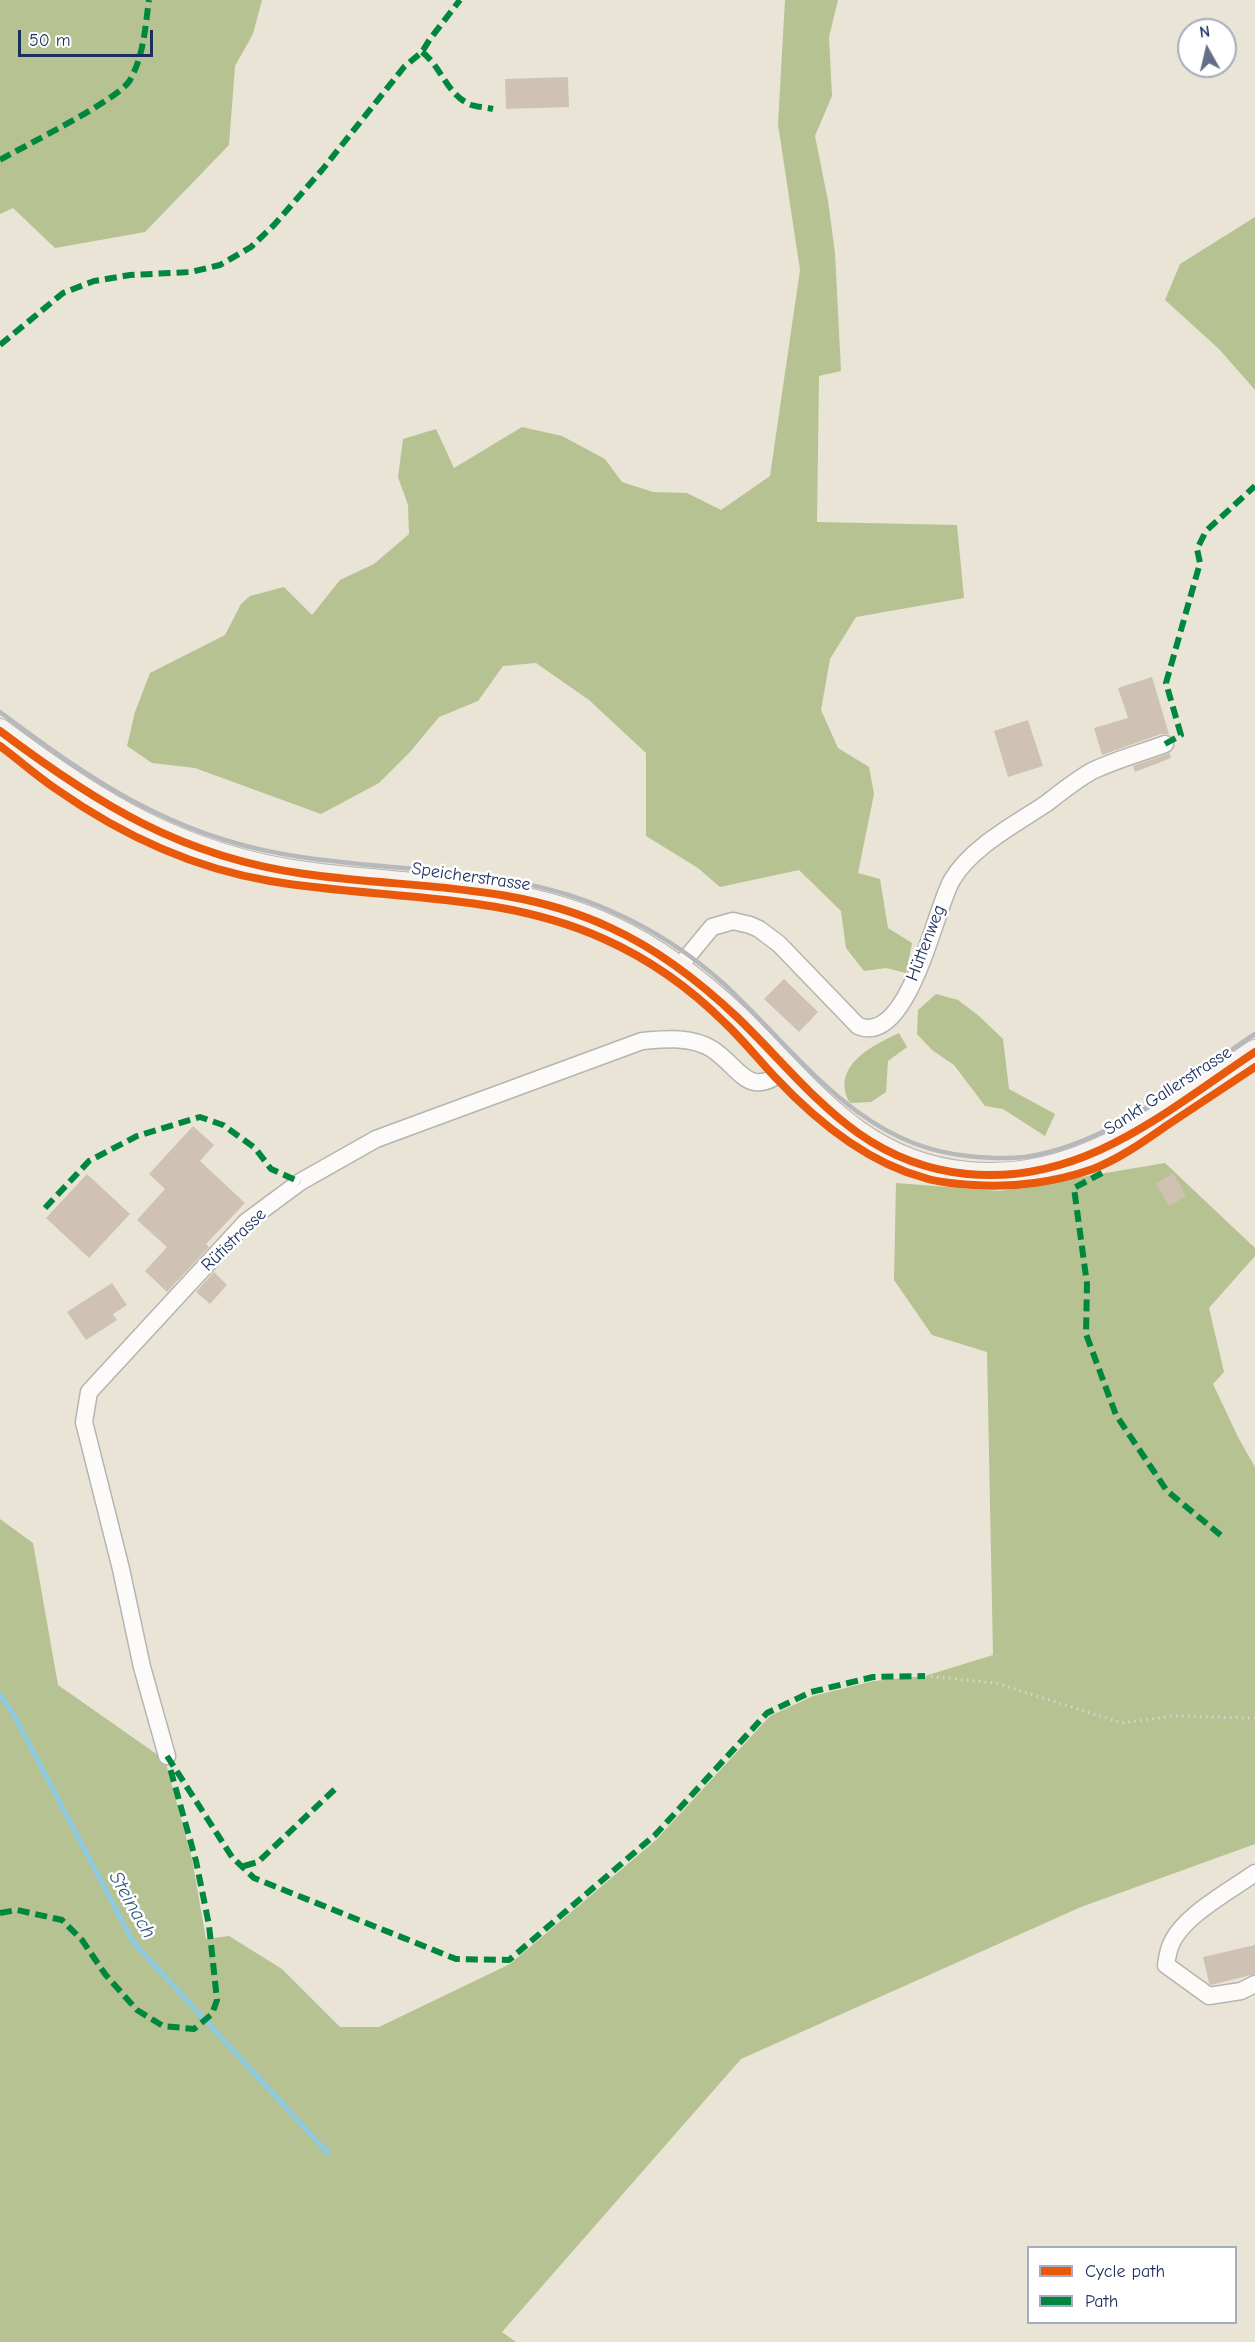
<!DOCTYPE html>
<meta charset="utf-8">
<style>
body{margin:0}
#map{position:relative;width:1255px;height:2342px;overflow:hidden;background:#e9e4d5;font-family:"Comic Neue",sans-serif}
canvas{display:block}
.legend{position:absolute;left:1027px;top:2246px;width:210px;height:78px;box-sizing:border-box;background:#fff;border:2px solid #a4acbf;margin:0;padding:8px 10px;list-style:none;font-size:18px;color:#1b2f5e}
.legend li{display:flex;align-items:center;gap:12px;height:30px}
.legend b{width:30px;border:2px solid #a4acbf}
.north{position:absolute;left:1177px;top:18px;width:60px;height:60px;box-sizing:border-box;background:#fff;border:2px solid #a4acbf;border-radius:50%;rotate:352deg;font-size:16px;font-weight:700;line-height:24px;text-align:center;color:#1b2f5e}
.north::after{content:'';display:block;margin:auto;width:21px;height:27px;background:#636e88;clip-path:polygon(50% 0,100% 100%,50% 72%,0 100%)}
.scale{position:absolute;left:18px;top:30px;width:135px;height:27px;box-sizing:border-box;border:3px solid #1b2f5e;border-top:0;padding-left:8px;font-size:18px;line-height:21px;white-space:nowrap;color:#1b2f5e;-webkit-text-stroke:4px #fff;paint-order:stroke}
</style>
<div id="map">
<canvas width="1255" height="2342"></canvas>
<ul class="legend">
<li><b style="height:8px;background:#e8590c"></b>Cycle path</li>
<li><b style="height:8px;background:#00873e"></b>Path</li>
</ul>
<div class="north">N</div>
<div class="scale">50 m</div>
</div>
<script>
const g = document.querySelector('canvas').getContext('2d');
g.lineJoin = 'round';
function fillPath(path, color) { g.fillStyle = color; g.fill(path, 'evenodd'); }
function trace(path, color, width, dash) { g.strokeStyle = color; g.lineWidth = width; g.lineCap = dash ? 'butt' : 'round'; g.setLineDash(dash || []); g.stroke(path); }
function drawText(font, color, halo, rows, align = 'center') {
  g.font = font + ' "Comic Neue",sans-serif'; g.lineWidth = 5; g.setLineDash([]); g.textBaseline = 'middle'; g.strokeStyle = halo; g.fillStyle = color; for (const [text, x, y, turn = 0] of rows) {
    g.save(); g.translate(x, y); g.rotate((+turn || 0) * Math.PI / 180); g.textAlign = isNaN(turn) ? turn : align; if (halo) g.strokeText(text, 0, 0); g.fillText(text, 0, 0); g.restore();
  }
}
const forest = new Path2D(`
 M0,0H262L253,34L235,66L229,145L145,232L55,248L13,208L0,214Z
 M785,0H838L829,37L832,96L815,136L828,201L835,253L841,371L819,376L817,522L957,525L964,598L856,617L830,659L821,710L838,748L869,767L874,794L858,873L880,879L888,928L912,943L906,973L886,968L864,971L846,948L841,911L799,870L720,887L698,868L646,836V753L589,700L536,663L503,666L478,701L439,717L410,752L379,783L321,814L195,768L152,763L127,746L135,712L150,673L225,635L241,604L250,596L284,587L312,615L340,580L374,564L409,534L408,505L398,477L403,439L436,429L454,468L522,427L562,436L605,459L622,482L653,492L687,493L721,510L770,476L800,270L778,124Z
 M1255,217V390L1219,349L1165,300L1180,264Z
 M936,994L958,1000L979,1016L1003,1039L1009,1089L1055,1114L1045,1136L1003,1109L985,1106L954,1065L932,1050L917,1034L918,1010Z
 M899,1033L907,1047L888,1061L886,1092L871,1102L850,1103C830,1067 871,1046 899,1033Z
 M1165,1163L1255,1248V1256L1209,1308L1224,1372L1213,1384L1239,1439L1255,1467V1844L1081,1907L741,2059L502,2332L516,2342H0V1519L33,1543L58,1685L165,1760L192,1859L206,1939L229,1936L282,1969L340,2027H379L510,1964L656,1840L770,1716L813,1696L874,1681L925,1676L993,1655L987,1352L932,1335L894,1280L896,1183L999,1191Z`);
const stream = new Path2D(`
 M0,1695L14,1715L133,1942L328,2153`);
const building = new Path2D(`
 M568,77L569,107L506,109L505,79Z
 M1152,677L1169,734H1161L1102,755L1094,728L1128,718L1118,688Z
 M1028,720L1043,766L1008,777L994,731Z
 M1170,753L1171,758L1135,772L1133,766Z
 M784,979L818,1012L799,1032L764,999Z
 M193,1126L214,1145L200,1161L245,1203L206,1244L209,1247L167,1292L145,1271L167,1247L137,1220L165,1189L149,1174Z
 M1173,1173L1186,1196L1169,1206L1156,1184Z
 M87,1174L130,1214L89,1258L46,1218Z
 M214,1272L227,1285L210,1304L196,1292Z
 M112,1283L127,1305L113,1314L117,1320L86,1340L67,1312Z
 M1255,1945V1974L1211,1985L1209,1983L1203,1957Z`);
const path = new Path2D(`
 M925,1676L996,1683L1122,1723L1174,1716L1255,1718`);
const minor = new Path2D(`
 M679,967L712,927L733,921L750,925L759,929L779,944L858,1026C909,1047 935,908 952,880C971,847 1016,824 1047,803C1061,792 1076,780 1092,771C1115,760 1141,753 1165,744
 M167,1756L142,1667L121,1569L84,1422L89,1392L246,1222L300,1182L376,1139L642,1041C665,1039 691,1036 712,1049C741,1068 748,1101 786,1069
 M1255,1873C1230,1891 1180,1917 1170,1947C1168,1952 1167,1959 1166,1965L1209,1996L1241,1991L1255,1984`);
const secondary = new Path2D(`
 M0,731C97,804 182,857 305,874C409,889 514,882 611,928C659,950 700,982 738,1018C809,1087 858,1163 967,1174C1083,1185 1165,1112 1255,1052`);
const rail = new Path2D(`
 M0,712C91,780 169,834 283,854C392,874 508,864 611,911C652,929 691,954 724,984C798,1053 859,1146 968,1156C987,1158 1006,1159 1025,1157C1110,1145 1185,1080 1255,1034`);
const quiet = new Path2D(`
 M422,52C441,66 446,93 469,104C476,107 485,107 493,109
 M0,160C24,146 120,99 130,80C144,55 145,28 149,0
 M0,345L63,293L94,281L130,275L191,272L220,265L251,247L274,225L322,170L404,67L422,52L430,39L460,0
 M1165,744L1181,735L1166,683L1200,563L1197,549L1206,531L1255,486
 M1102,1173L1074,1188L1087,1284L1086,1334L1116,1415L1167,1491L1223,1537
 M45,1208L89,1161L137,1136L200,1117L223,1125L255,1148L271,1169L300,1182
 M167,1756L232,1857L254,1878L456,1959L509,1960L655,1835L767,1713L811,1692L873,1677L925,1676
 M244,1866L258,1862L335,1789
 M0,1913L17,1910L62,1920L82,1940L105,1974L137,2010L163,2026L194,2029L212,2014L217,2000L209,1925L196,1861L170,1768`);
const cycleway = new Path2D(`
 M0,731C97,804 182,857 305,874C409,889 514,882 611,928C659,950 700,982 738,1018C809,1087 858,1163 967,1174C1083,1185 1165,1112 1255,1052
 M0,746C19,760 37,776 56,789C120,834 193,868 270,881C381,900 499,891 604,939C649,959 691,989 726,1024C743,1040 758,1059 774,1076C815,1120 865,1162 925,1178C940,1183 958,1184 974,1185C1013,1188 1056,1182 1093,1169C1119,1159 1143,1142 1166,1126C1196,1106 1225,1087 1255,1067`);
const streetNames = [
 ["Speicherstrasse",471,877,8],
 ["Hüttenweg",926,943,-69],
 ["Sankt Gallerstrasse",1168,1091,-33],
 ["Rütistrasse",234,1240,-44]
];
const waterNames = [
 ["Steinach",132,1905,60]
];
fillPath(forest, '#b6c291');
trace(stream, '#8ecbe0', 5);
fillPath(building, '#d0c2b3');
trace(minor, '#b5b4b0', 19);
trace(secondary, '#b5b4b0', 26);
trace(path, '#d5d5d3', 3, [1.5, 4.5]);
trace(minor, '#fcfbf9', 16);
trace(secondary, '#f6f2ee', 24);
trace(rail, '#b6b8bb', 4.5);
trace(quiet, '#00873e', 6, [12, 6]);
trace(cycleway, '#e8590c', 8);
drawText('18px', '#1b2f5e', '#fff', streetNames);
drawText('italic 20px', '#325a86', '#fff', waterNames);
</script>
